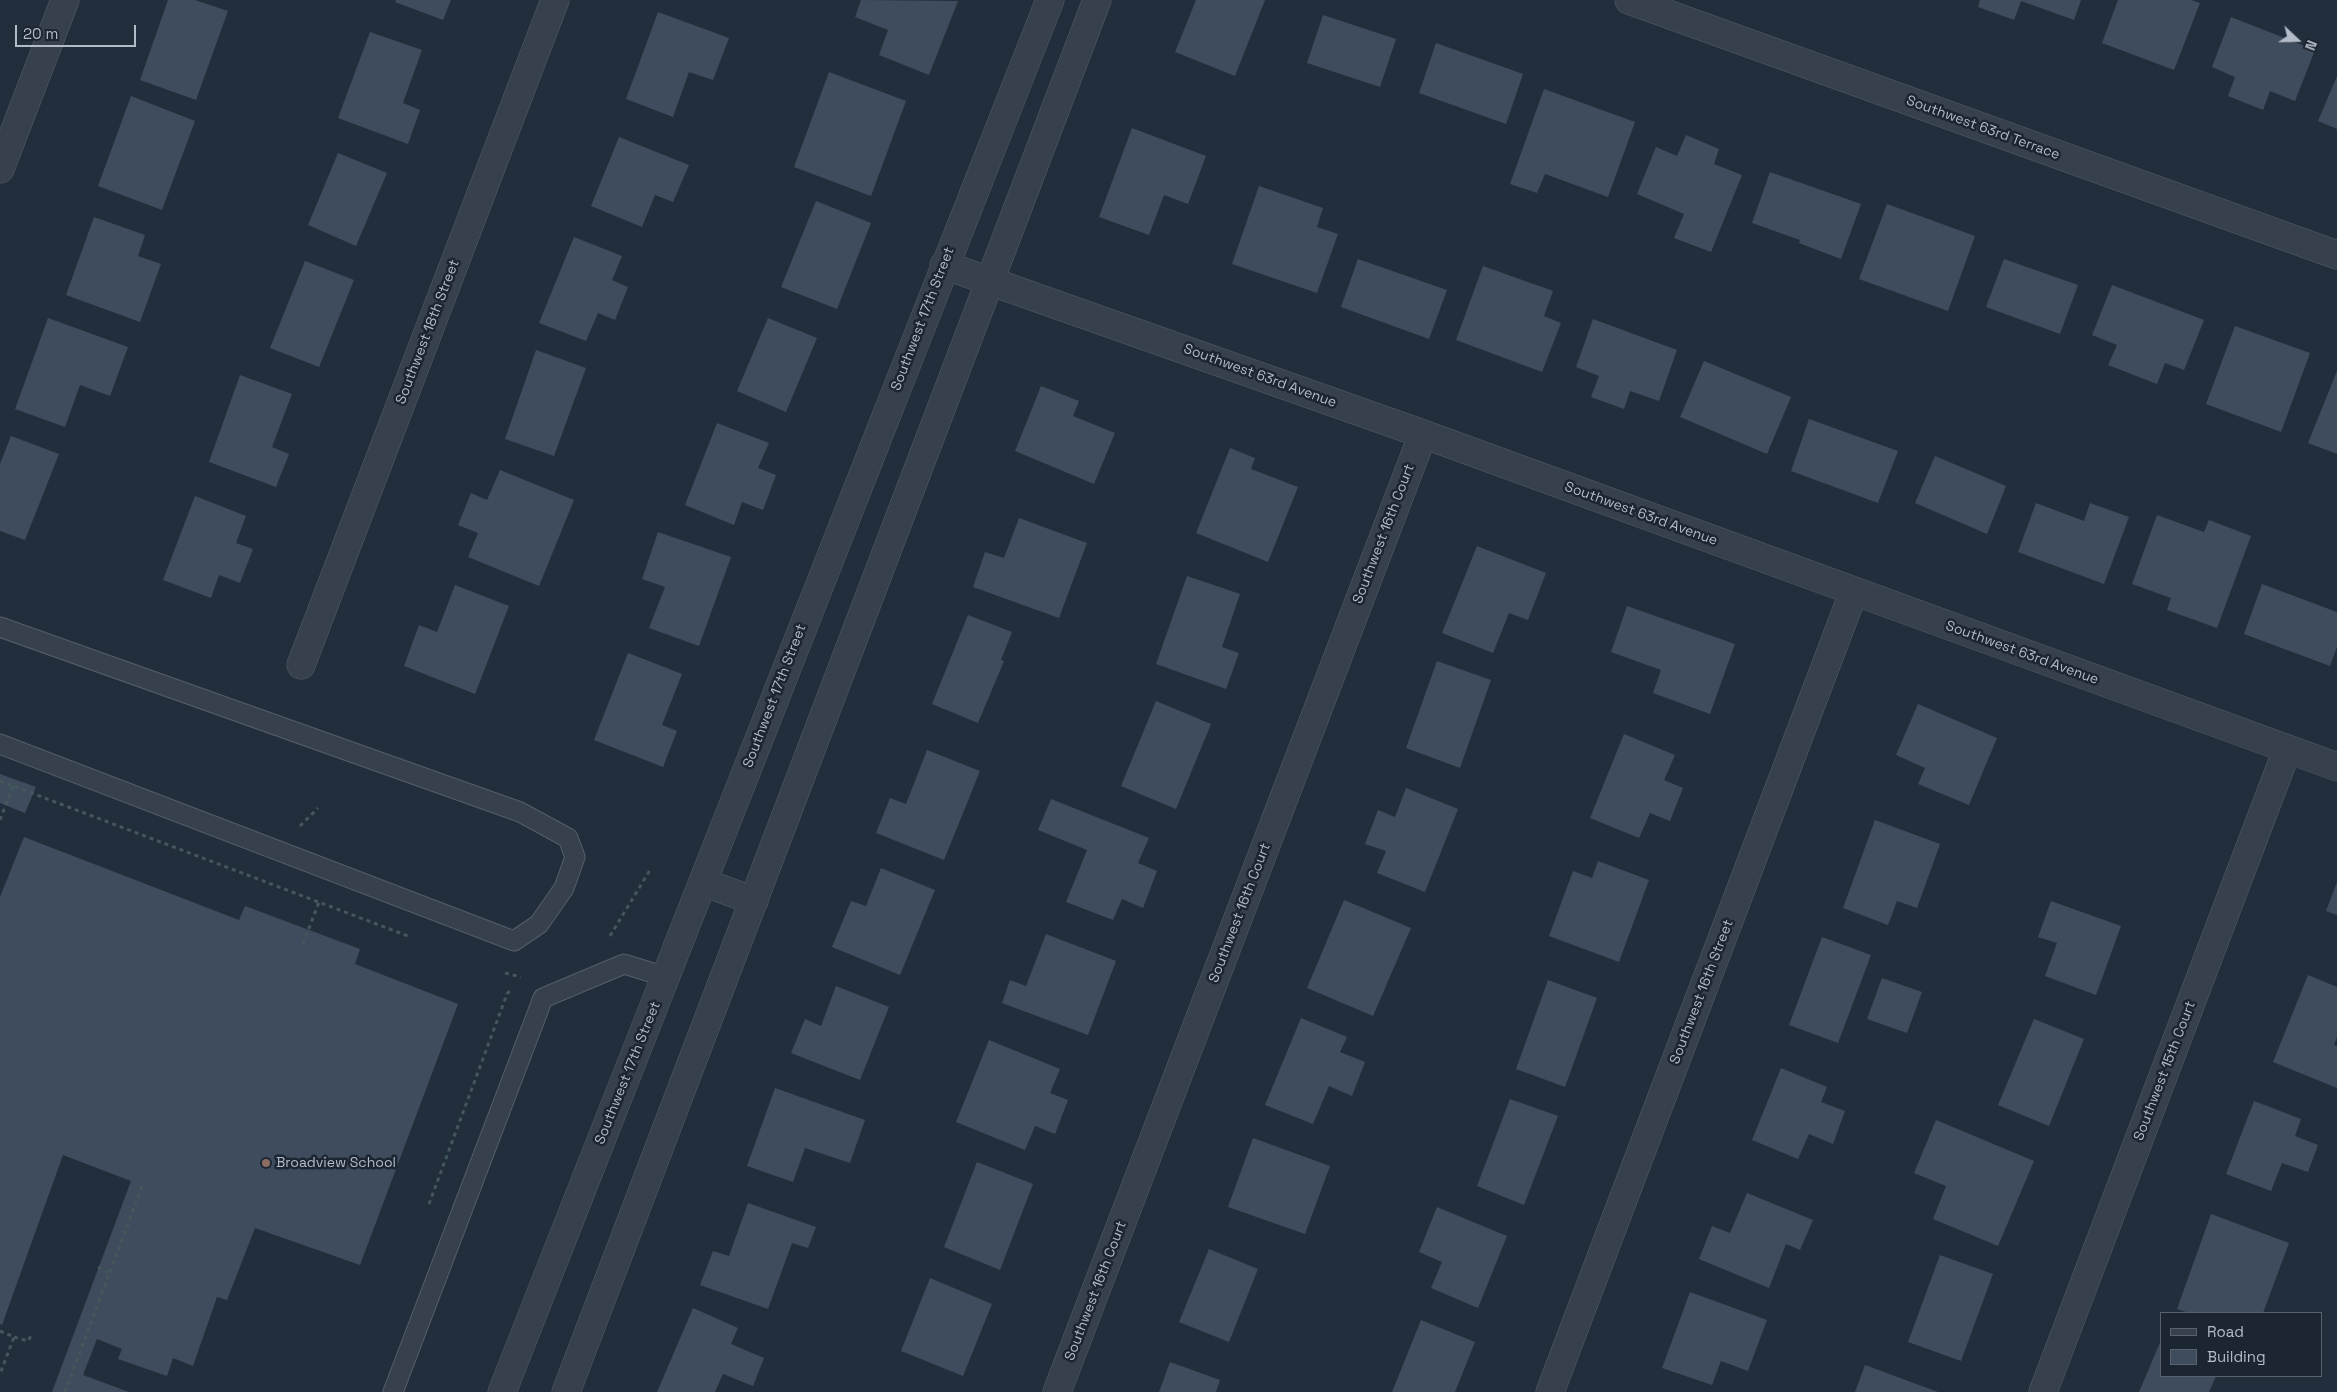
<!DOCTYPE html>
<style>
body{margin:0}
#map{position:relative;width:2337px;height:1392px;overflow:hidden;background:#232e3d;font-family:"Space Grotesk",sans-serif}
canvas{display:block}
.legend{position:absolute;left:2160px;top:1312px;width:162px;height:65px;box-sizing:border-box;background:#1c2532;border:1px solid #58616e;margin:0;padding:6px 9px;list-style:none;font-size:15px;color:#b3bbc9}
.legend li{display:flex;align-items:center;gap:10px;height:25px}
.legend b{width:25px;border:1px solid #58616e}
.north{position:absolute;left:2272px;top:15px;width:50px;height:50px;-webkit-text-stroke:4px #1c2532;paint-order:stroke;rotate:111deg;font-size:14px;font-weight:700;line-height:20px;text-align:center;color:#b3bbc9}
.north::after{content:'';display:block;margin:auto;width:18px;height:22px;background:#b3bbc9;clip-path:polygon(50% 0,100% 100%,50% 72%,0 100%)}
.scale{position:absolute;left:15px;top:25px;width:121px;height:22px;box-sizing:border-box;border:2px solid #b3bbc9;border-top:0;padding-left:6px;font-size:15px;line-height:18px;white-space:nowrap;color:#b3bbc9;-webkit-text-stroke:4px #1c2532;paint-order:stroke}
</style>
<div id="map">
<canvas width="2337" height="1392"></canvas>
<ul class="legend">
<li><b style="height:6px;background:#37404d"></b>Road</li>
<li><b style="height:14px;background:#3f4c5d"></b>Building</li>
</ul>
<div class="north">N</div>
<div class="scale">20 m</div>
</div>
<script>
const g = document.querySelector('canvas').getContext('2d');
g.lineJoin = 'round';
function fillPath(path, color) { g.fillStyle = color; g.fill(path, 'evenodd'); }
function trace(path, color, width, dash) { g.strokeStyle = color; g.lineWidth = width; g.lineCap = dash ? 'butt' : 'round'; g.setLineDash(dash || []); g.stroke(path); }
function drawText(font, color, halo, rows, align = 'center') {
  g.font = font + ' "Space Grotesk",sans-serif'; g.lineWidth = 5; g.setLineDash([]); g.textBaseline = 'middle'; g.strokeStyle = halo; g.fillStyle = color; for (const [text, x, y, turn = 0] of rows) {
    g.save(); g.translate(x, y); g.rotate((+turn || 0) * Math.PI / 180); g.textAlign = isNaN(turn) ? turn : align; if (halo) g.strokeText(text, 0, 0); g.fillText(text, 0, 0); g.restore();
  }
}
const building = new Path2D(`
 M168,0H195L228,11L196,100L140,80Z
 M396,0H451L443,20L395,2Z
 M861,0L958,1L929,75L879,55L888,30L855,17Z
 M1196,0H1265L1235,76L1175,52Z
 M1980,0H2081L2074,20L2021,1L2014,20L1978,7Z
 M2118,0H2191L2200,3L2174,70L2102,43Z
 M658,12L729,38L713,80L689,72L673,117L626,99Z
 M1323,15L1396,39L1380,87L1307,63Z
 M2231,17L2315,50L2295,101L2270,91L2263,110L2228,96L2235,77L2212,67Z
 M370,32L422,50L403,103L420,110L408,144L338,118Z
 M1436,43L1523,74L1506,124L1419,93Z
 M829,72L906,101L871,196L794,167Z
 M2337,76V129L2318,121Z
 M1544,89L1635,122L1608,197L1545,174L1537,193L1510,184Z
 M131,96L195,121L162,210L98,186Z
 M1132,128L1206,156L1188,204L1164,195L1149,235L1099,217Z
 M1686,135L1719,149L1714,164L1742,175L1711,252L1674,238L1684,214L1637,194L1656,147L1677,156Z
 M619,137L689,165L673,202L655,195L642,227L591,206Z
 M338,153L387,173L356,246L308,225Z
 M1770,172L1861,204L1841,259L1799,243L1800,240L1752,223Z
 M1259,186L1323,208L1317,227L1338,234L1317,293L1232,264Z
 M816,201L871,223L837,309L781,287Z
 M1887,204L1975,236L1948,311L1859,279Z
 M94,217L145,235L138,256L161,264L140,322L66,295Z
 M574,237L622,256L612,280L628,287L615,320L598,313L586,341L539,323Z
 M1358,259L1447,290L1429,339L1341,307Z
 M2004,259L2078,285L2060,334L1986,307Z
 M305,261L354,280L319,367L270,348Z
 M1483,266L1553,291L1544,316L1561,323L1542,372L1456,340Z
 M2112,285L2204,320L2184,370L2165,363L2157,384L2108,365L2117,345L2092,335Z
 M48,318L128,347L110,396L80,385L65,427L15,409Z
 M768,318L817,338L786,412L737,391Z
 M1593,319L1677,350L1659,401L1630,391L1624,409L1591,397L1599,376L1576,367Z
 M2235,326L2310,353L2281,432L2206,404Z
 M536,350L586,368L554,456L505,439Z
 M1704,361L1791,397L1767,454L1680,417Z
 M2337,371V454L2308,443Z
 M240,375L292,394L272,447L289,454L276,487L209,462Z
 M1041,386L1079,401L1073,416L1115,433L1094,484L1015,451Z
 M1809,419L1898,451L1878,503L1791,471Z
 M717,423L769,443L758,468L776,475L763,510L742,502L734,525L685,505Z
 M11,436L59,454L25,540L0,531V464Z
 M1230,448L1255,458L1251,469L1298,487L1268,562L1196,533Z
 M1935,456L2006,486L1987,534L1915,503Z
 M500,470L574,500L539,586L468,557L478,533L458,525L471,493L487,500Z
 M195,496L246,516L236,543L253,549L240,583L219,575L211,598L163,580Z
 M2036,503L2084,521L2090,503L2129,517L2104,584L2018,552Z
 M2157,515L2204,532L2209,520L2251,536L2217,628L2167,610L2171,598L2132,584Z
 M1019,518L1087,543L1059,618L973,587L985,552L1004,558Z
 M658,532L731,557L699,646L649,628L665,587L642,579Z
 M1477,546L1546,573L1528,620L1509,613L1493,653L1442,633Z
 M1187,576L1240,594L1222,647L1239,653L1226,689L1156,664Z
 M2262,584L2337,612V647L2330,666L2244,634Z
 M455,585L509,606L475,694L404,666L419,625L437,632Z
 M1627,606L1735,644L1710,714L1653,693L1661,670L1611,652Z
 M968,615L1012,632L1001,660L1004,661L978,723L932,704Z
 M628,653L682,674L662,725L677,731L663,767L594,740Z
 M1437,661L1491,680L1460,768L1406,748Z
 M1156,701L1211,724L1176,809L1121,786Z
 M1918,704L1997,738L1969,805L1918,784L1925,768L1896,755Z
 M1624,734L1675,755L1664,780L1683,788L1670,821L1650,813L1639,838L1590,818Z
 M927,750L980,771L944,860L876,833L890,798L906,804Z
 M0,774L36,787L25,813L0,803Z
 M1406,788L1458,809L1425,892L1377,873L1386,851L1365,844L1378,810L1395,817Z
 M1051,799L1149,838L1138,863L1157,871L1143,908L1122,899L1113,920L1066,902L1087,850L1038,830Z
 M1875,820L1940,844L1917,908L1897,901L1888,925L1843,908Z
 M24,837L239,920L245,906L360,949L355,964L458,1004L360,1265L255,1228L227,1300L217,1297L193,1366L173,1358L167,1376L118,1359L122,1349L97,1339L83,1375L129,1392H52L131,1181L63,1155L2,1325L0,1324V897Z
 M1598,861L1649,880L1619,962L1549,936L1573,871L1592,878Z
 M881,868L935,890L900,975L832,947L851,901L866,906Z
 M2337,882V915L2326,911Z
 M1344,900L1411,928L1373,1016L1307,988Z
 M2051,901L2121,926L2096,995L2045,976L2057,943L2038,937Z
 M1046,934L1116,961L1088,1035L1002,1003L1010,980L1026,986Z
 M1822,937L1871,955L1838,1043L1789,1025Z
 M2308,975L2337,987V1037L2334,1045L2337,1046V1088L2273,1062Z
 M1882,978L1922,992L1907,1033L1867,1019Z
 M1548,980L1597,998L1565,1087L1516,1069Z
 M836,986L889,1007L860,1080L791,1053L805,1019L821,1026Z
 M1301,1018L1347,1037L1340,1052L1365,1062L1352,1096L1329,1086L1313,1124L1265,1105Z
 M2034,1019L2084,1039L2049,1126L1998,1105Z
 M989,1040L1060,1069L1050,1093L1068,1100L1055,1134L1035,1126L1025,1150L956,1122Z
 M1781,1068L1827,1087L1821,1102L1845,1111L1833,1144L1809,1134L1798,1159L1752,1140Z
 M775,1088L865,1120L850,1163L805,1148L793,1182L747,1166Z
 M1510,1099L1558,1116L1524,1205L1477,1186Z
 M2254,1101L2301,1119L2295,1136L2318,1145L2308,1172L2282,1163L2271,1191L2226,1174Z
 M1936,1120L2034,1161L1998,1246L1933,1219L1946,1186L1914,1173Z
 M1253,1138L1330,1166L1305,1234L1228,1207Z
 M977,1162L1033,1184L1000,1270L944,1247Z
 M1747,1193L1813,1220L1800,1250L1786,1244L1769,1288L1699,1259L1712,1226L1730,1233Z
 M748,1203L816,1227L808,1248L792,1243L768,1309L700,1285L713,1251L729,1256Z
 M1437,1207L1507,1236L1478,1308L1431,1288L1442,1262L1419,1252Z
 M2211,1214L2289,1243L2263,1313H2189L2177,1309Z
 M1209,1249L1258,1269L1229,1342L1179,1322Z
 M1940,1255L1993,1274L1961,1361L1908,1342Z
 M930,1278L992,1304L963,1376L901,1351Z
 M1690,1292L1767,1320L1748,1371L1721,1361L1712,1385L1662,1368Z
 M693,1308L738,1328L731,1344L764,1358L753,1386L723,1374L715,1392H657Z
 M1421,1320L1475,1342L1455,1392H1392Z
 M2161,1340V1376H2216L2209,1392H2139Z
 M1170,1362L1220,1380L1216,1392H1159Z
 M1865,1365L1938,1392H1855Z`);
const path = new Path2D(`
 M0,781L408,936
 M0,820L13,786
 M300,826L318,808
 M610,936L650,870
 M303,944L319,902
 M505,973L521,977
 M429,1204L507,994L512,988
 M98,1267L109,1273
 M0,1331L14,1337L0,1374
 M14,1337L28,1341L32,1334
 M65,1392L142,1186`);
const service = new Path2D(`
 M0,627L520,812L568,838L575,857L564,888L539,924L514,941L0,744
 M393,1392L543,998L624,964L666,977`);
const minor = new Path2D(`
 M1629,0L2337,255
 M0,169L65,0
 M944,265L1423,434L2337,767
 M301,665L555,0
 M703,882L754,901
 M502,1392L1050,0
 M566,1392L1097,0
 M1057,1392L1423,434
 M1550,1392L1854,591
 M2043,1392L2287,750`);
const markers = [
 [266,1163,5,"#8d6e63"]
];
const streetNames = [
 ["Southwest 63rd Terrace",1983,128,20],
 ["Southwest 17th Street",923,319,-69],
 ["Southwest 18th Street",428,332,-69],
 ["Southwest 63rd Avenue",1260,376,20],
 ["Southwest 63rd Avenue",1641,514,20],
 ["Southwest 16th Court",1384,534,-69],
 ["Southwest 63rd Avenue",2022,653,20],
 ["Southwest 17th Street",775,696,-69],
 ["Southwest 16th Court",1240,913,-69],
 ["Southwest 16th Street",1702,992,-69],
 ["Southwest 15th Court",2165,1071,-69],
 ["Southwest 17th Street",628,1073,-68],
 ["Southwest 16th Court",1096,1291,-69]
];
const poiNames = [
 ["Broadview School",276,1163]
];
fillPath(building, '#3f4c5d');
trace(service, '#555e6b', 21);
trace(minor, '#555e6b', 29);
trace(path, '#43585b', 3, [4, 4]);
trace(service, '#37404d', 19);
trace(minor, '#37404d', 28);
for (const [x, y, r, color] of markers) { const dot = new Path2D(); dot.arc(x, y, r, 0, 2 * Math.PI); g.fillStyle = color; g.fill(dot); trace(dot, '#1c2532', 2); }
drawText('14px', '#b3bbc9', '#1c2532', streetNames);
drawText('14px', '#b3bbc9', '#1c2532', poiNames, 'left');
</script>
